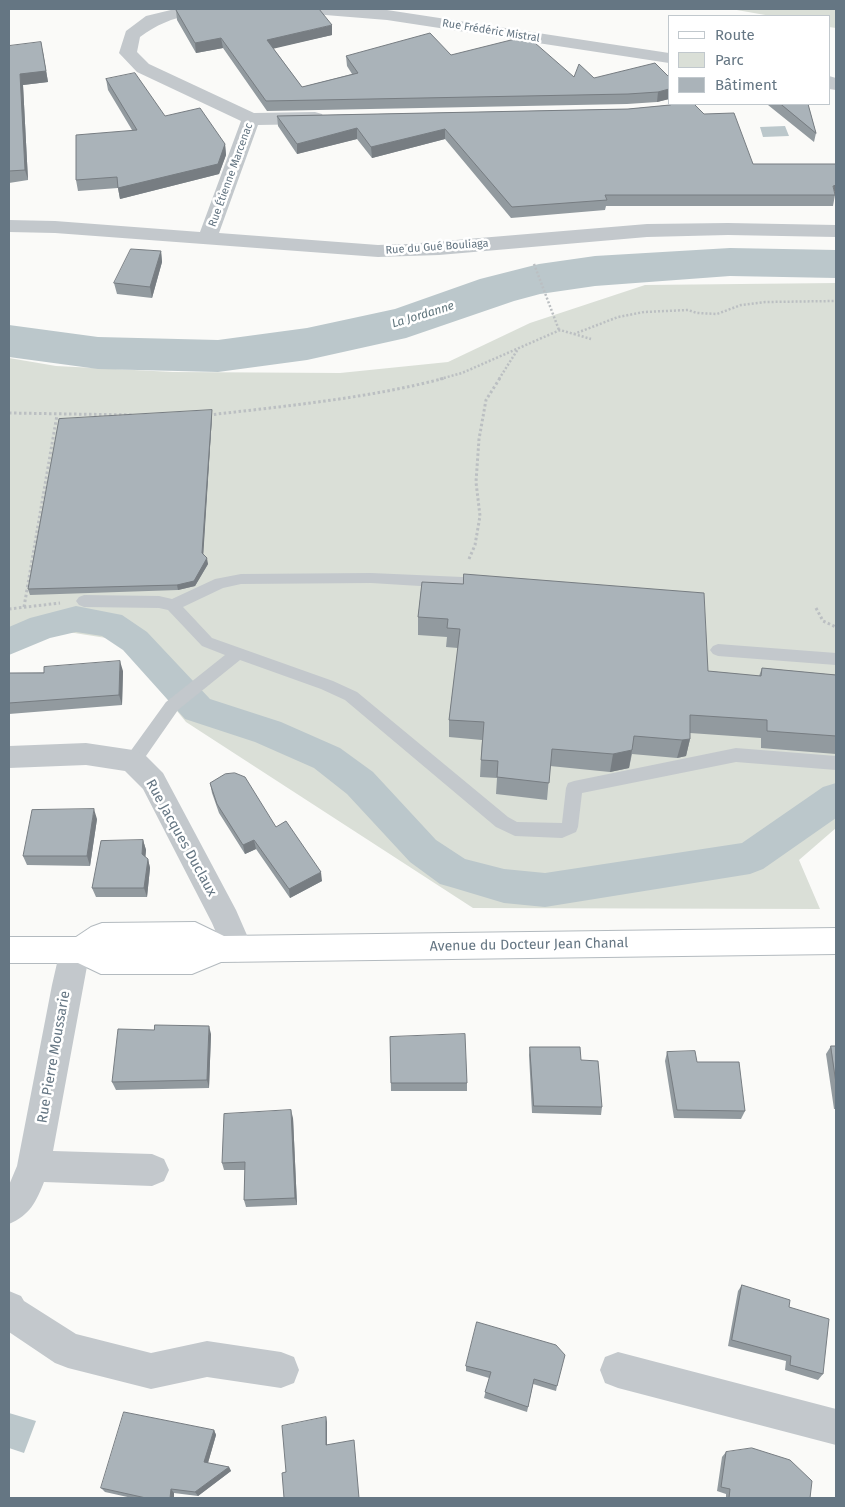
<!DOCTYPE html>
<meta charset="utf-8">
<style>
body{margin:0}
#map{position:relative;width:845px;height:1507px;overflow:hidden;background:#fafaf8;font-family:"Fira Sans",sans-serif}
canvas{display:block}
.frame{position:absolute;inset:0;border:10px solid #657683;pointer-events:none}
.legend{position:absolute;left:668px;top:15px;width:162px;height:90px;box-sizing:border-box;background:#fff;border:1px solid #c1c8cd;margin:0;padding:6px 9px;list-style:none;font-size:15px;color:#657683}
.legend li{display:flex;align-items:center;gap:10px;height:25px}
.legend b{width:25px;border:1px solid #c1c8cd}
</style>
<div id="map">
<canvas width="845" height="1507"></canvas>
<div class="frame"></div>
<ul class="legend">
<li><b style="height:6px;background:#fff"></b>Route</li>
<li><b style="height:14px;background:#dadfd7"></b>Parc</li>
<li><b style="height:14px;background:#aab3b9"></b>Bâtiment</li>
</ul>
</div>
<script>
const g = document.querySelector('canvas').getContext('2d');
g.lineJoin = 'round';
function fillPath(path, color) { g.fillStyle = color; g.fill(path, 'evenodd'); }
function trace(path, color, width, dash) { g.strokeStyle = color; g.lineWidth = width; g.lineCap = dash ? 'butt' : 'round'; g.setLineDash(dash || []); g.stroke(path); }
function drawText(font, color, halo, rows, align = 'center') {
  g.font = font + ' "Fira Sans",sans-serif'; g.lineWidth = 5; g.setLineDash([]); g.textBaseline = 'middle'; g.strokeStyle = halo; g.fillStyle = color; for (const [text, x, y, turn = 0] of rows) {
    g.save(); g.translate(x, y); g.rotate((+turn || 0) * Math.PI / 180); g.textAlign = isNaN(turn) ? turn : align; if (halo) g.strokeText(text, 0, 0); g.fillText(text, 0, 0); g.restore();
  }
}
const green = new Path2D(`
 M731,9H836V28L829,27V16H771Z
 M836,283V828L799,860L820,909L473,908L186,722L119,640L68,632L9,647V358L56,366L173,372L340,373L448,362L530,323L645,285Z`);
const water = new Path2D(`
 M785,126L789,136L763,137L760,127Z
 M9,1413L36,1421L24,1453L9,1448Z`);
const canal = new Path2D(`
 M76,606L122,615L147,632L210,699L281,722L340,748L373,772L436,840L465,859L504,869L545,873L742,843L823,787L836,783V818L763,869L750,874L545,907L504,903L454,888L440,884L410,862L347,794L314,768L255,742L185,719L123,650L102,636L76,632L50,638L9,655V627L30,618Z`);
const river = new Path2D(`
 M730,248L836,250V278L730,276L595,286L540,294L514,301L406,338L307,360L218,372L98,369L9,357V325L98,337L218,340L307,328L395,309L480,279L539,264L595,256Z`);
const pathFar1 = new Path2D(`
 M534,264L559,330
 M574,334L591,339
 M440,379L462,373L560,330L574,334L618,317L644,312L688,310L697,313L717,314L741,305L765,302L836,301
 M499,379L518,349`);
const path = new Path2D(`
 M9,413L133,415
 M209,415C286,406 370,398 445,378
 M469,559L475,545L480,516L476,482L479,439L486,400L500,378
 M24,607L57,415
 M816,608L823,621L836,627
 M9,609L60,603`);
const service = new Path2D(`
 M371,573L485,578L490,580L492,584L490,588L485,590L371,583L241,584L223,588L183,607L212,638L333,681L357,692L508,817L517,822L562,823L566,788L568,783L574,781L736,748L836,756V770L736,762L582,793L578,827L576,832L562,838L515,836L496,827L345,700L321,689L240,660L178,710L139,766L133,768L127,766L125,761L127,756L166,702L225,655L202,646L168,610L159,608L84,607L79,605L76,601L79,597L84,595L159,596L172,599L215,579L241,574Z
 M718,644L836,653V665L718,656L713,654L710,650L713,646Z`);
const minor = new Path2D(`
 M175,9H219L216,13C208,15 200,14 192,15C172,18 156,25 140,37L137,52L149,64L254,113L315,112L322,114L324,118L322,122L315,124L258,125L219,233L378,245L408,244L647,224L728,223L836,225V237L728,235L647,237L439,255L378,257L55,233L9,232V220L55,221L200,232L241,121L137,72L119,53L126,31L146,16Z
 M304,9L387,10L669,53V63L387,20L313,14L307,13Z
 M829,76L836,78V90L829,89Z
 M86,743L133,750L143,753L163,773L236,910L253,949L249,958L238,962L227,958L212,923L143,789L125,771L86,765L9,768V746Z
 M75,937L86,941L90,950L53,1151L152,1154L164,1159L169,1170L164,1181L152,1186L44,1182C36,1202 30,1215 9,1224V1185L17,1166L52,985L60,950L64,941Z
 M9,1291L21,1296L24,1301L76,1334L151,1353L207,1341L281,1352L294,1357L299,1370L294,1383L281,1388L207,1377L151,1389L68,1368L55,1363L9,1332Z
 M618,1352L836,1409V1445L618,1388L605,1383L600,1370L605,1357Z`);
const secondary = new Path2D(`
 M195,922L224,936L836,928V954L221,962L192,974H101L78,963H9V937H76L91,927L102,923Z`);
const wall = new Path2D(`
 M176,10L332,35L273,48L302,87L352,74L347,66L346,56L451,55L574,77L594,78L669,77V99L657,102L627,104L267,111L223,48L196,53L177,20Z
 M9,46L43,52L48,82L23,85L28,180L9,183Z
 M106,79L165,116L225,144L226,155L219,174L120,199L118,188L78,191L76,180L132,130L108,90Z
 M768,104H808L816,133L814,142L768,105Z
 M670,105L753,164L835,195L833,206H606L605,210L511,218L445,139L372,158L357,139L297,154L278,126L277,116L628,109Z
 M161,251L162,262L152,298L117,294L114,283Z
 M212,416L203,554L208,564L195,586L178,590L30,595L28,589Z
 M422,582L708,671L759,676L762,668L836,675V754L761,748V738L690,733V739L686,756L677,758L632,754L629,768L610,772L550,766L547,800L496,794L497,778L480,777L482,740L449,737V720L458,648L446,647L447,637L418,635V617Z
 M123,671L122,705L9,714V673Z
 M210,783L276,827L322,881L290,898L256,849L245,854L219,813L212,793Z
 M97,819L90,866L27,865L23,856Z
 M143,840L146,850L145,857L148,859L150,868L147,897H96L92,888Z
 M211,1034L209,1088L116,1090L112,1082Z
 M390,1037L467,1083V1091H391Z
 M831,1046H836V1109H834L826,1054Z
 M530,1047L581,1060L602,1107L601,1115L532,1113L529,1055Z
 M667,1052L745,1111L741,1119L674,1118L665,1061Z
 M293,1118L297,1205L246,1207L244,1200L245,1170H224L222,1163Z
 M742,1285L789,1307L823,1374L818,1380L785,1370L786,1361L728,1346L738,1291Z
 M477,1322L557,1386L556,1391L533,1384L527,1412L484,1398L489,1378L466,1371V1366Z
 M214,1430L216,1435L208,1463L229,1467L231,1471L198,1496L174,1493V1498H132L105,1492L101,1488Z
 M726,1452L810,1498H726V1494L717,1491L722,1457Z`);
const shadedWall = new Path2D(`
 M332,25V35L268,50L267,40Z
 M221,38L223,48L196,53L195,43Z
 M41,42L48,82L23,85L28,180L25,170L20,74Z
 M669,89V99L657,102L658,92Z
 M357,128V139L297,154V144Z
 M445,129V139L372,158L371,147Z
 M225,144L226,155L219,174L120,199L118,188Z
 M836,185V195H835L833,186Z
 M161,251L162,262L152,298L150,287Z
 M212,410V416L203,559L202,553Z
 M207,558L208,564L195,586L178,590L177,585Z
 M120,661L123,671L122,705L119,695Z
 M690,739L686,756L677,758L682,740Z
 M632,750L629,768L610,772L613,754Z
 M94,809L97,819L90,866L87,856Z
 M143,840L146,850L145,863L142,854Z
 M254,840L256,849L245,854L243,845Z
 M148,859L150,868L147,897L144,888Z
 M321,872L322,881L290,898L289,889Z
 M209,1026L211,1034L209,1088L207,1080Z
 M291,1110L293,1118L297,1205L295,1198Z
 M326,1417L327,1422V1449L326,1445Z
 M214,1430L216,1435L207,1466L204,1462Z
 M229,1467L231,1471L198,1496L195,1492Z
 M171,1489L174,1493V1498H170Z`);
const building = new Path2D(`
 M184,9H319L332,25L267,40L302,87L358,73L346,56L430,33L451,55L527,36L574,77L579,64L594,78L655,63L669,77V89L658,92L628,94L266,101L221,38L195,43L176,10Z
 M41,42L46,71L20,74L25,170L9,171V46Z
 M135,73L165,116L200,108L225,144L218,164L118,188L117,177L76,180V135L137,130L106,79Z
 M673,104H694L704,114L734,113L753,164H836V185L833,186L835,195H605L607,200L512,207L445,129L371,147L357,128L297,144L277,116L628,109L670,105Z
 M781,104H808L816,133Z
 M131,249L161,251L150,287L114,283Z
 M212,410L202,553L207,558L194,581L177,585L28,589L59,419Z
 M464,574L704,593L708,671L761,676L762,668L836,675V736L767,731V720L690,715V739L682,740L634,736L632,750L613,754L552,749L549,783L497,777L498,761L481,760L484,722L449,720L460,629L447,628L448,619L418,617L422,582L463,584Z
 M120,661L119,695L9,703V673H44V667Z
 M235,773L245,777L276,827L286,821L321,872L289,889L254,840L243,845L217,804L210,783L225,774Z
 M94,809L87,856H23L32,810Z
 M143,840L142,854L148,859L144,888H92L101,841Z
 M155,1025L209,1026L207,1080L112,1082L118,1029L154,1030Z
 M465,1034L467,1083H391L390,1037Z
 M831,1046H836V1083Z
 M530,1047H580L581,1060L598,1061L602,1107L534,1106Z
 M695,1051L697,1062H739L745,1111L677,1110L667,1052Z
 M291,1110L295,1198L244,1200L245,1162L222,1163L224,1114Z
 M742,1285L790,1300L789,1307L829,1319L823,1374L790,1365L791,1356L732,1340Z
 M477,1322L556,1345L565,1355L557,1386L534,1379L528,1407L485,1392L491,1372L466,1366Z
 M124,1412L214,1430L204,1462L229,1467L195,1492L171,1489L170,1498H146L101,1488Z
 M326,1417V1445L354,1440L359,1498H284L282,1473L286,1472L282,1426Z
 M752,1448L790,1460L812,1481L810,1498H729L730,1489L721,1487L726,1452Z`);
const farStreetnames = [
 ["Rue Frédéric Mistral",491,31,9],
 ["Rue Étienne Marcenac",231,175,-70],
 ["Rue du Gué Bouliaga",437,247,-4]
];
const farWaternames = [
 ["La Jordanne",423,315,-17]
];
const streetNames = [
 ["Rue Jacques Duclaux",181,838,61],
 ["Avenue du Docteur Jean Chanal",529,945,-1],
 ["Rue Pierre Moussarie",54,1057,-80]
];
fillPath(green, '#dadfd7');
fillPath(water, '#bbc7cb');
fillPath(canal, '#bbc7cb');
fillPath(river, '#bbc7cb');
trace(secondary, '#b3babf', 2);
trace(pathFar1, '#bbbfc2', 2.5, [2, 2]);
trace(path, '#bbbfc2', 3, [2.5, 2.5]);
fillPath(service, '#c3c8cc');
fillPath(minor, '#c3c8cc');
fillPath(secondary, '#fff');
fillPath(wall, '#929a9f');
fillPath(shadedWall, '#777d82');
fillPath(building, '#aab3b9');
trace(building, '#777d82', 1);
drawText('11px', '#657683', '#fff', farStreetnames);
drawText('italic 12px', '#60757c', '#fff', farWaternames);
drawText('14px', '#657683', '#fff', streetNames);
</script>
